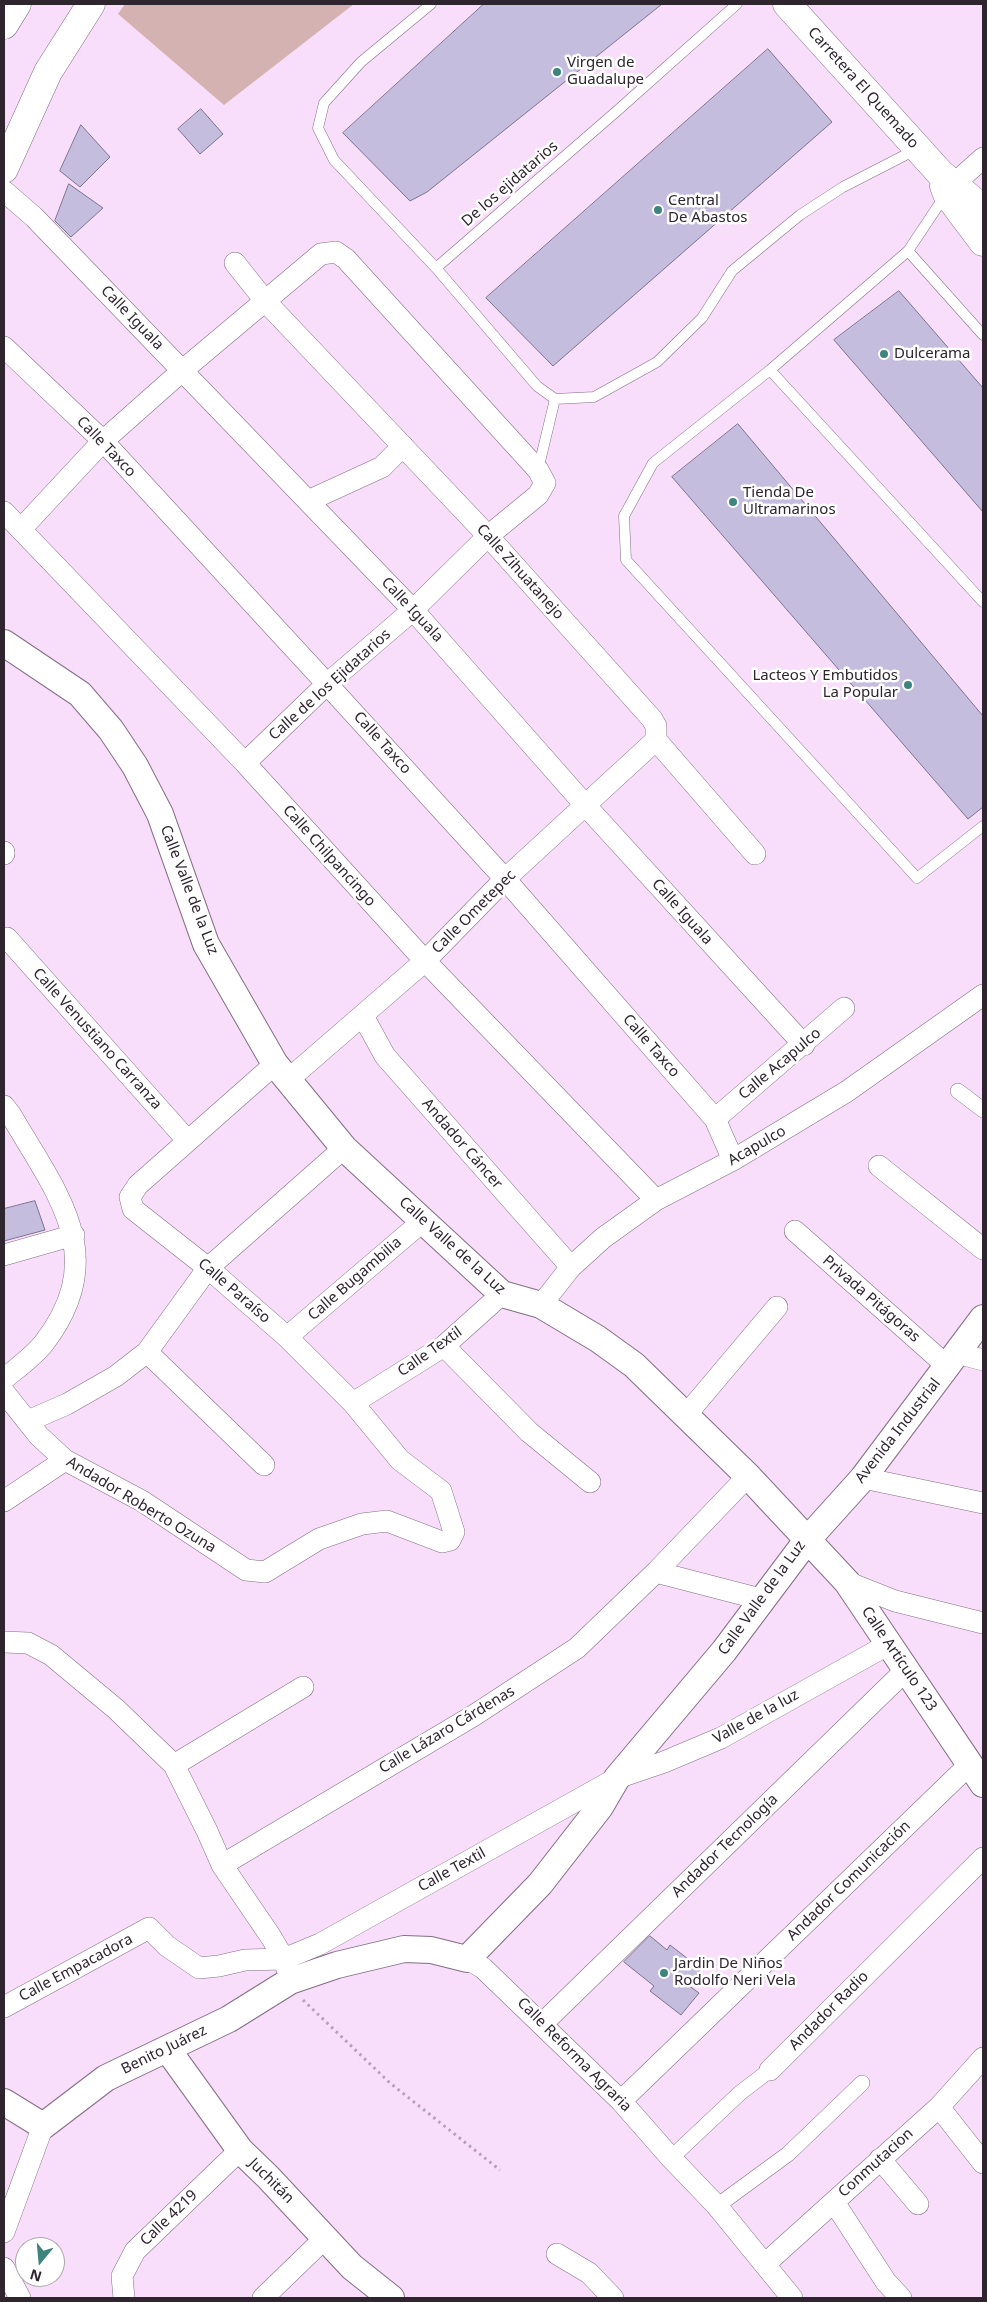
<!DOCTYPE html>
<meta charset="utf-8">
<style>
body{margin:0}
#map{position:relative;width:987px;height:2302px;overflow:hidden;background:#f8defa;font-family:"Noto Sans",sans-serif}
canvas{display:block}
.frame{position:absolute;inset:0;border:5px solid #2e252f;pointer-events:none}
.north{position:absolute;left:15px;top:2237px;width:50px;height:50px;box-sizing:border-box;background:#fff;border:1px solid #aba8ac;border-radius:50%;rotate:197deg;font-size:14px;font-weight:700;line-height:20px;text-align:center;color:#2e252f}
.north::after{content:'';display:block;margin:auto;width:18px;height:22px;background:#3d847e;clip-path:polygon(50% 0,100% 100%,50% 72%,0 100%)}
</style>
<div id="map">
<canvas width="987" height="2302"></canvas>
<div class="frame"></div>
<div class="north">N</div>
</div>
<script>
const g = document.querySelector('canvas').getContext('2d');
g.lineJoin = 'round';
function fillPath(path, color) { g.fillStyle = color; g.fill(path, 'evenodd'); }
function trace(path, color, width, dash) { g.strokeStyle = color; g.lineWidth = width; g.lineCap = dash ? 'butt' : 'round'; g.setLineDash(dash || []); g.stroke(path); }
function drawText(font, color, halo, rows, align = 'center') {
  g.font = font + ' "Noto Sans",sans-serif'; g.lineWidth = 5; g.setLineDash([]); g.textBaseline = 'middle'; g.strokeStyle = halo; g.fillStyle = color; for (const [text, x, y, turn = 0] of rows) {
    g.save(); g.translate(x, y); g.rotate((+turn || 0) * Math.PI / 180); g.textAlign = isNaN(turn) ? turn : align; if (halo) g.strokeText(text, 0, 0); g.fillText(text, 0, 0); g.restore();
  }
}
const green = new Path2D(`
 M125,4H354L224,105L118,14Z`);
const building = new Path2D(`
 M484,4H662L427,192L410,201L343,133Z
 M768,49L832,122L553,366L486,298Z
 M201,109L223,134L200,154L178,129Z
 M81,125L110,157L80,187L60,171Z
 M69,184L103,208L71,237L55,221Z
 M899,291L983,388V512L834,340Z
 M738,424L983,716V807L968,819L672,477Z
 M35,1201L45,1230L4,1241V1209Z
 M650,1936L667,1950L670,1945L701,1969L688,1985L699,1993L681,2015L650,1991L654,1986L624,1962Z`);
const path = new Path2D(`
 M303,2000L390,2083L500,2170`);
const service = new Path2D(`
 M431,4L361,62L324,103L318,128L334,160L436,268L537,386L555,399
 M946,194L908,251L770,370L653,463L624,516L626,560L917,878L983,826
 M908,251L983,335
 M436,268L618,110L737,4
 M770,370L983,602
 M555,399L594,397L657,362L702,318L732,271L800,215L843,187L917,149
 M538,470L555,399`);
const pedestrian = new Path2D(`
 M958,1091L983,1110
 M671,2158L740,2093L770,2070
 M717,2206L788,2154L862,2083`);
const minor = new Path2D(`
 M4,191L34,217L413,610L586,806L804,1045
 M947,194L955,183L983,158
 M235,263L266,302L488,536L652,719L656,726V740L755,854
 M4,347L103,441L327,684L505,879L715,1119L733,1160
 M308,501L382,467L403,446
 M4,512L245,763L425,961L656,1200
 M21,529L103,441L183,370L321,254L336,252L346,259L538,470L545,483L538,495L488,536L413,610L327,684L245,763
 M4,852V854
 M7,938L187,1140
 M363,1016L385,1056L571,1267
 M289,1079L425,961L505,879L656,740
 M4,1106L11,1115C57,1194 111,1256 44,1343C33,1357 17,1368 4,1379
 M715,1119L844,1008
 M879,1166L983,1249
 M795,1231L947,1366
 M4,1255L74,1235
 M541,1305L571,1267L603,1238L656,1200L733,1160L846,1092L983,995
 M287,1337L423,1221
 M444,1346L529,1432L590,1482
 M147,1352L264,1465
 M957,1353L983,1360
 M4,1392L39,1436L65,1460L142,1501L246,1570L265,1572L319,1539L362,1524L387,1521L442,1542L450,1540L454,1532L441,1491L400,1460L353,1403L287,1337L208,1268L133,1209L130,1197L138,1185L275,1064
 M353,1403L444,1346L502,1294
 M686,1415L777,1307
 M28,1421L67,1404L116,1376L147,1352L208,1268L344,1148
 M863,1478L983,1503
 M4,1501L65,1460
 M656,1572L764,1600
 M847,1582L895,1601L983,1623
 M4,1642L28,1643L51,1655L116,1709L174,1765L207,1831L222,1865L271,1937L284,1959L287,1969
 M174,1765L303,1687
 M222,1865L473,1716L577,1648L656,1572L748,1476
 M467,1959L483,1968L621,2101L671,2158L717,2206L792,2298
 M4,2007L149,1928L167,1946L199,1968L219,1966L245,1960L284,1959L320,1944L617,1778L664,1762L721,1738L889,1644
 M543,2023L907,1669
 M770,2070L983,1858
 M621,2101L969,1765
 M939,2107L983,2163
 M880,2159L918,2204
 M834,2202L886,2282L901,2298
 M4,2232L43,2126
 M557,2254L589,2273L613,2298
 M765,2264L939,2107L983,2058
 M4,2268L20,2298
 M124,2298L122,2276L135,2251L240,2150
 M263,2298L325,2238`);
const tertiary = new Path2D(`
 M4,643L80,694L111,730L135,766L160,814L206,944L275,1064L344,1148L502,1294L541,1305L598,1339L634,1365L748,1476L847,1582L983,1784
 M168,2050L240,2150L268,2177L352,2267L391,2298
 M4,2102L43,2126L106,2078L229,2019L290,1981L337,1965L404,1949L431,1950L467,1959L540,1884L600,1807L617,1778L724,1651L808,1539L863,1478L983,1318`);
const secondary = new Path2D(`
 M787,4L940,173L983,209
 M944,186L947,194L983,242`);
const trunk = new Path2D(`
 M4,25L17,4
 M4,169L48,72L91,4`);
const markers = [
 [557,72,5,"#3d847e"],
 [658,210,5,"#3d847e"],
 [884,354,5,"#3d847e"],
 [733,502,5,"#3d847e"],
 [908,685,5,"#3d847e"],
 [664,1973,5,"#3d847e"]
];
const poiNames = [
 ["Virgen de",567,63],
 ["Guadalupe",567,80],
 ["Central",668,201],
 ["De Abastos",668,218],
 ["Dulcerama",894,354],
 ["Tienda De",743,493],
 ["Ultramarinos",743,510],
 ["Lacteos Y Embutidos",898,676,"right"],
 ["La Popular",898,693,"right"],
 ["Jardin De Niños",674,1964],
 ["Rodolfo Neri Vela",674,1981]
];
const streetNames = [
 ["Carretera El Quemado",863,88,48],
 ["De los ejidatarios",510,184,-41],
 ["Calle Iguala",132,318,46],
 ["Calle Taxco",106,447,46],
 ["Calle Zihuatanejo",520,572,48],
 ["Calle Iguala",412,610,47],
 ["Calle de los Ejidatarios",330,685,-42],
 ["Calle Taxco",382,743,48],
 ["Calle Chilpancingo",329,856,48],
 ["Calle Valle de la Luz",189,890,69],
 ["Calle Ometepec",474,912,-45],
 ["Calle Iguala",682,912,48],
 ["Calle Venustiano Carranza",97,1039,48],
 ["Calle Taxco",651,1046,49],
 ["Calle Acapulco",780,1064,-40],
 ["Andador Cáncer",462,1144,49],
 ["Acapulco",757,1146,-30],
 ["Calle Valle de la Luz",452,1246,42],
 ["Calle Bugambilia",355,1279,-41],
 ["Calle Paraíso",234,1291,41],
 ["Privada Pitágoras",871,1299,41],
 ["Calle Textil",430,1352,-35],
 ["Avenida Industrial",898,1431,-52],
 ["Andador Roberto Ozuna",141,1505,31],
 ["Calle Valle de la Luz",762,1598,-54],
 ["Calle Artículo 123",899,1659,56],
 ["Valle de la luz",756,1717,-29],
 ["Calle Lázaro Cárdenas",447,1730,-31],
 ["Andador Tecnología",725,1846,-44],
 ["Calle Textil",452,1870,-29],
 ["Andador Comunicación",849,1881,-44],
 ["Calle Empacadora",76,1968,-28],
 ["Andador Radio",829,2011,-45],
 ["Benito Juárez",164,2050,-26],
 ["Calle Reforma Agraria",574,2055,45],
 ["Conmutacion",876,2163,-42],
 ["Juchitán",271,2181,45],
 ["Calle 4219",169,2218,-44]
];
fillPath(green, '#d5b2b2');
fillPath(building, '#c5bddd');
trace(building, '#79728f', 1);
trace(service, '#846d85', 11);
trace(pedestrian, '#846d85', 16);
trace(minor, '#846d85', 22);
trace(tertiary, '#846d85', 28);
trace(secondary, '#846d85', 29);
trace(trunk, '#846d85', 29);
trace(path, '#b5a1b7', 3, [2.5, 4]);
trace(service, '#fff', 10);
trace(pedestrian, '#fff', 15);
trace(minor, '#fff', 21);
trace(tertiary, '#fff', 26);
trace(secondary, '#fff', 28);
trace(trunk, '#fff', 28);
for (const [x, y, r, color] of markers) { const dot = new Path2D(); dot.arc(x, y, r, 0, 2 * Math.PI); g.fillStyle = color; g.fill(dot); trace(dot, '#fff', 2); }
drawText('15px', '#2e252f', '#fff', poiNames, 'left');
drawText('15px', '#2e252f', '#fff', streetNames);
</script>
